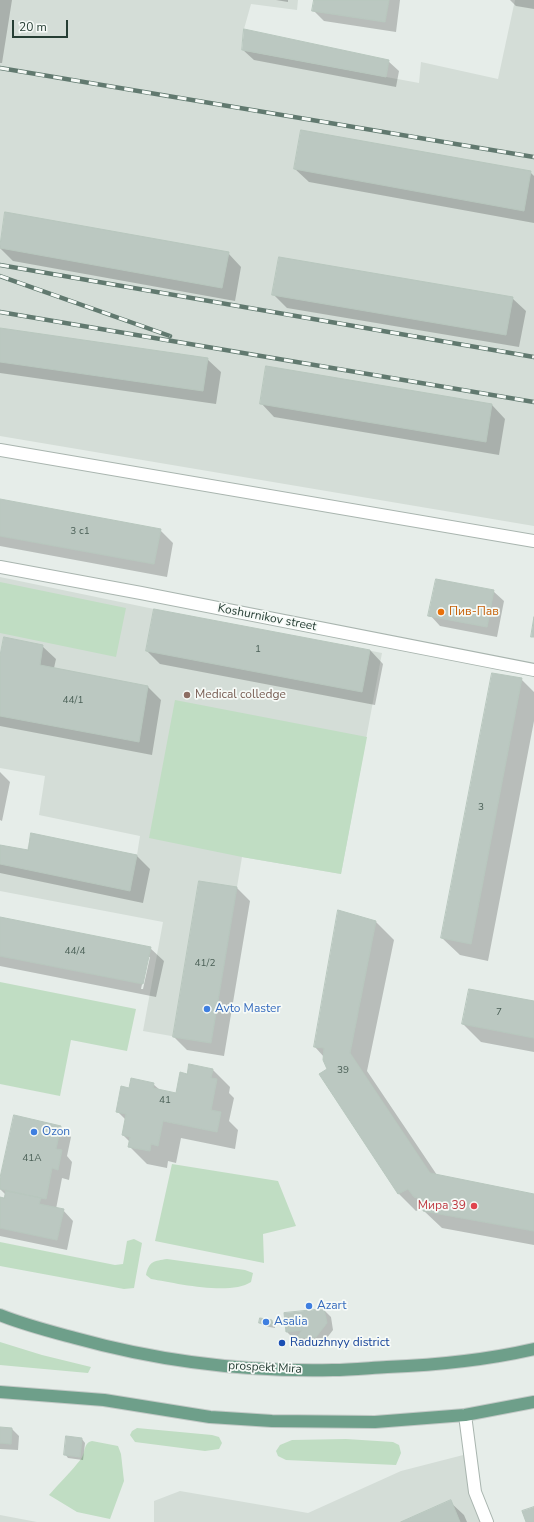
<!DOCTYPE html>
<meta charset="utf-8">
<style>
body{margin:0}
#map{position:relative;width:534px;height:1522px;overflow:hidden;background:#e6ede9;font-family:"Nunito Sans",sans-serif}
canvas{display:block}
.scale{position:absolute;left:12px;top:20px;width:56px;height:18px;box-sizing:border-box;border:2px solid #263e34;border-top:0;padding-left:5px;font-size:12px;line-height:14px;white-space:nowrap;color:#263e34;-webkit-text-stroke:3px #f6faf7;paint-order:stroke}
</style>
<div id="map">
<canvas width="534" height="1522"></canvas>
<div class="scale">20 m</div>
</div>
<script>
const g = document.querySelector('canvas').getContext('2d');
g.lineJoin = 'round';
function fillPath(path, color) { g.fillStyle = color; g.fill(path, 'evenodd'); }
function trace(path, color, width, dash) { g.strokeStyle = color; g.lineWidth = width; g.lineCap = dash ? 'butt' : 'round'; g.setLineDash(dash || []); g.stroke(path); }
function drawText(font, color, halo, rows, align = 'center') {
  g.font = font + ' "Nunito Sans",sans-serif'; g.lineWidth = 3.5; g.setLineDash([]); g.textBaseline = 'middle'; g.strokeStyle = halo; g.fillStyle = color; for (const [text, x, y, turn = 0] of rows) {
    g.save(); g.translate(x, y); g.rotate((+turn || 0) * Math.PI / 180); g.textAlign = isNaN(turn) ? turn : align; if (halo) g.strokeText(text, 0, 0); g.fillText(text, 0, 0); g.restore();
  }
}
const built = new Path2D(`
 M0,0H298L297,10L251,4L244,29L241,50L419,83L421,62L498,79L515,0H534V526L0,436Z
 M0,577L154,609L382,653L341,874L242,857L211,1043L143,1031L163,922L0,891V845L27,850L31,833L137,855L140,836L39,815L45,776L0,768Z
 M471,1453L487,1522H154V1501L180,1491L308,1513L401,1471Z
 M0,1515L37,1522H0Z`);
const green = new Path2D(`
 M0,582L126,608L116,657L0,633Z
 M175,700L367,737L341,874L242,857L149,838Z
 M0,982L136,1009L127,1051L71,1040L60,1096L0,1084Z
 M172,1164L278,1181L296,1226L263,1234L264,1263L155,1241Z
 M134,1239L142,1243L134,1288L124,1289L0,1266V1242L115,1265L123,1264L127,1241Z
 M167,1259L245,1270L253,1273L251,1282C230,1296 175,1283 151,1279L146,1275C149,1261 154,1261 167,1259Z
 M0,1342L42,1355L91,1367L88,1373L0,1365Z
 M137,1428L212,1435L219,1437L222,1443L219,1449L205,1451L135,1442L130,1435L132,1431Z
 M346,1439L393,1442L399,1445L401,1453L396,1465L286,1460L278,1456L276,1451L280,1445L292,1440Z
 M92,1441L118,1446L121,1454L124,1481L110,1519L77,1512L49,1495C59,1483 71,1472 81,1459C86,1452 83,1443 92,1441Z`);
const shadow = new Path2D(`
 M0,0H12L2,63H0Z
 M276,0H288V2Z
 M315,0H400L396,32L324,21L313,10Z
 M510,0H534V9L516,6Z
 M243,50L388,61L399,71L396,87L254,60Z
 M295,169L530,172L534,176V223L309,182Z
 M6,213L228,253L241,267L235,301L13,261L0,248Z
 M274,295L512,298L526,311L519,347L287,308Z
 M0,329L207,359L221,372L216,404L0,373Z
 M267,367L492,405L505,419L499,455L274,417L261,403Z
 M0,500L160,530L173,543L167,577L0,546Z
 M493,591L504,601L497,637L440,626L430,615Z
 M42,646L56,659L54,668L148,687L161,700L152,755L0,726V657Z
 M370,650L383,664L375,705L160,664L147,651Z
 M521,679L534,692V721L488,961L460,955L442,938Z
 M0,772L10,782L2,821L0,820Z
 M0,846L28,852L137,856L150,869L143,903L0,873Z
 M200,882L237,888L250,901L224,1056L187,1050L174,1037Z
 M339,912L376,922L394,940L367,1071L437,1175L534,1195V1245L442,1228L424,1211V1207L416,1211L399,1194L320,1074L329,1069L324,1057L315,1047Z
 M0,918L150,948L164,961L156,997L0,966ZM148,957H150L143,989H141Z
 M534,1002V1052L481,1042L463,1024Z
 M213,1070L230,1087L229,1093L234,1098L229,1121L238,1130L235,1149L181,1138L176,1163L168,1161L167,1168L147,1164L129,1146L130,1142L123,1135L126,1120L117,1111L129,1089L153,1084L160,1090L177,1094L188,1075Z
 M61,1127L71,1137L67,1156L72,1162L69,1180L62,1178L56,1209L63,1210L73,1221L67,1250L0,1236V1198L5,1199L6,1195L0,1189V1183Z
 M324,1310L331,1317L333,1330L323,1343L305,1345L299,1338L294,1339L287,1332Z
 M261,1319L272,1321L275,1324V1328L264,1326L260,1323Z
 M0,1428L12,1429L19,1436L18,1450L0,1449Z
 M82,1439L85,1443L83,1460L68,1458L65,1454Z
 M450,1502L464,1515L467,1522H404Z`);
const building = new Path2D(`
 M314,0H389L385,22L312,11Z
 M244,29L389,60L386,77L242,50Z
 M301,130L531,171L524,211L294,169Z
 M5,212L229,252L222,288L0,248Z
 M279,257L513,297L506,335L272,295Z
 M0,328L208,358L203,391L0,362Z
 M266,366L492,404L486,442L260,404Z
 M0,499L161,529L154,564L0,536Z
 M436,579L494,590L487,627L428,616Z
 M154,609L370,650L362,692L146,651Z
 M534,617V637H531Z
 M4,637L43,645L40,665L148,686L139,742L0,716V656Z
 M492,673L522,678L471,944L441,938Z
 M31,833L137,855L130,891L0,864V845L28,850Z
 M199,881L237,887L211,1043L173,1037Z
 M338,910L376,921L350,1053L430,1173L534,1194V1231L423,1211L424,1200L414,1197L408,1189L398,1194L319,1074L327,1069L323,1060L324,1048L314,1047Z
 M0,917L151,947L143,984L0,956Z
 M469,989L534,1001V1038L462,1024Z
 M189,1064L213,1069L211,1078L217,1079L211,1110L221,1112L217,1132L163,1121L158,1146L151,1144L150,1151L128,1147L130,1137L122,1135L126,1114L116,1112L121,1086L129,1088L131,1078L154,1083L153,1088L176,1093L180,1072L187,1074Z
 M14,1115L61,1126L56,1149L62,1150L58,1170L52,1168L46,1199L0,1189V1178Z
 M6,1191L41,1198L39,1204L64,1209L57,1240L0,1228V1197L4,1198Z
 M324,1309L327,1323L316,1337L297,1338L302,1330L286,1332L284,1313Z
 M260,1318L272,1320V1325L259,1323Z
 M0,1427L12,1428L11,1444L0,1443Z
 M66,1436L82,1438L80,1457L64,1455Z
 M451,1500L460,1522H401Z
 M534,1507V1522H526L522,1511Z`);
const minor = new Path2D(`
 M0,450L534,541
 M0,567L141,593L534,670
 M465,1415L475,1492L487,1522`);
const major = new Path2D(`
 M0,1315C25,1325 49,1331 75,1338C158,1361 246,1372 333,1370C351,1370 369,1368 387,1367C436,1365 486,1360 534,1349
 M0,1392L104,1400L210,1417L272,1421L375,1422L465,1415L534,1402`);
const rail = new Path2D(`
 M0,68L534,157
 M0,265L534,357
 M0,276L170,336
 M0,312L534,402`);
const markers = [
 [441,612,4,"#e8710a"],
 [187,695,4,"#8d6e63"],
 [207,1009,4,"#3f7fe0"],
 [34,1132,4,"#3f7fe0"],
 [474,1206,4,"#e0444e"],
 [309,1306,4,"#3f7fe0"],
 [266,1322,4,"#3f7fe0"],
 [282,1343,4,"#1a4fb4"]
];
const numberNames = [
 ["3 с1",80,532],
 ["1",258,650],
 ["44/1",73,701],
 ["3",481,808],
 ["44/4",75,952],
 ["41/2",205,964],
 ["7",499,1013],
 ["39",343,1071],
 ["41",165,1101],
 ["41А",32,1159]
];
const foodNames = [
 ["Пив-Пав",449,612]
];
const streetNames = [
 ["Koshurnikov street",267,618,11],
 ["prospekt Mira",265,1368,3]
];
const educationNames = [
 ["Medical colledge",195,695]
];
const shopNames = [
 ["Avto Master",215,1009],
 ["Ozon",42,1132],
 ["Azart",317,1306],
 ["Asalia",274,1322]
];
const healthNames = [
 ["Мира 39",466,1206]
];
const transitNames = [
 ["Raduzhnyy district",290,1343]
];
fillPath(built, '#d4ddd7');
fillPath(green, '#c0ddc3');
fillPath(shadow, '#0003');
fillPath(building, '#bbc8c1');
trace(building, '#b8c7be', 1);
trace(minor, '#a9b5af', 14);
trace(major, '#c2c9c6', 14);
trace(minor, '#fff', 12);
trace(major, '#6e9f8a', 12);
trace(rail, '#61796f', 4.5);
trace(rail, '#f6faf7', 3, [9]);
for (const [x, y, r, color] of markers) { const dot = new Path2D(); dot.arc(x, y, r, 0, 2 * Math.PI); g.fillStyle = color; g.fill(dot); trace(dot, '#f6faf7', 1.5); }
drawText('10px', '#4b6057', null, numberNames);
drawText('12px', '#c56008', '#f6faf7', foodNames, 'left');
drawText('12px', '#263e34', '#f6faf7', streetNames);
drawText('12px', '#785e54', '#f6faf7', educationNames, 'left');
drawText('12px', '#366cbe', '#f6faf7', shopNames, 'left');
drawText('12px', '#be3a42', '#f6faf7', healthNames, 'right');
drawText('12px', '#164399', '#f6faf7', transitNames, 'left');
</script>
